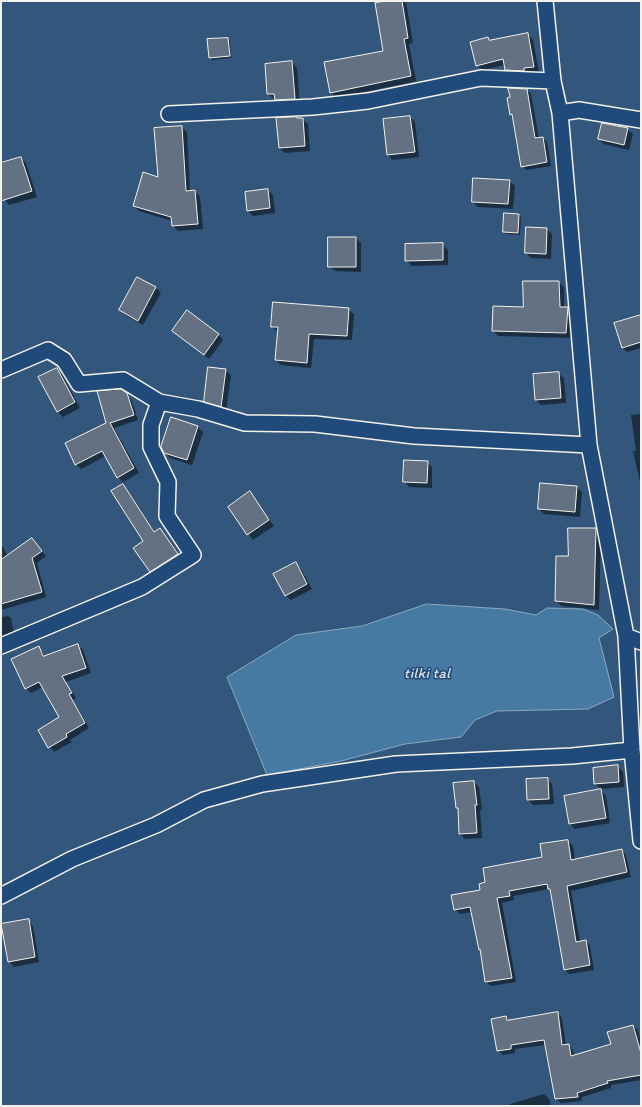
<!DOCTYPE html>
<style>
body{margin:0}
#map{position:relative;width:642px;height:1107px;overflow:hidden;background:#33567c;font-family:Itim,sans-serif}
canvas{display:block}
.frame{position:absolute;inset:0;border:2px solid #f4f1e8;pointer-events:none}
</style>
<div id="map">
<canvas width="642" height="1107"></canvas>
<div class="frame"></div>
</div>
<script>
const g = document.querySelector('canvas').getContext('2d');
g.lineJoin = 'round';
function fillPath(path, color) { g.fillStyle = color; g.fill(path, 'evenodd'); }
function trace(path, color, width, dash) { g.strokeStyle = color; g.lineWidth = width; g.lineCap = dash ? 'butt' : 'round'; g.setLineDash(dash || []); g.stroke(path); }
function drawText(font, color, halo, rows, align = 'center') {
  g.font = font + ' Itim,sans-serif'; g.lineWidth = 3; g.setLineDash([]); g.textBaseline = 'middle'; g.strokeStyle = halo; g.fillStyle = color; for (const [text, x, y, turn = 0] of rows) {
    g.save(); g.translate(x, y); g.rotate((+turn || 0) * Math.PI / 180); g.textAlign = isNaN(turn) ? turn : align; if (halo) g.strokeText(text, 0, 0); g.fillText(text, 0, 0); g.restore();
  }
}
const water = new Path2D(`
 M427,604L505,609L536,615L547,608L583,609L598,615L613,629L599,638L614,697L588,709L497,711L475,720L461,737L405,744L341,761L267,775L227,677L296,635L362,626Z`);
const shadow = new Path2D(`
 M388,1H406L413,43L409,44L416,81L336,98L331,93L325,63L384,52Z
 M528,34L533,40L539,72L511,75L506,70L505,65L482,70L477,65L488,38L491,41Z
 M228,39L230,41L231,58L212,60L210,57Z
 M292,62L297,68L300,104L281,105L268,94Z
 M527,90L531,94L539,139L543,138L547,142L551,166L526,170L522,166L514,118L510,114Z
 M410,117L415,122L419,157L393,160L388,155Z
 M302,119L308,124L310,151L285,153L279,148Z
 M181,127L187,132L190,192L195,191L200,197L203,229L178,231L173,226L172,221L139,211L134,206L159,178Z
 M627,129L633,134L629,150L604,144L599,139Z
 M21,158L26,163L37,197L9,205L3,197L1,198V164Z
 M510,181L515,186L513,209L478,207L473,202Z
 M268,190L273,195L275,213L253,216L248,211Z
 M519,215L521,217L520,235L506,234L504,232Z
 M547,229L552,234L551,259L531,258L526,253Z
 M356,238L361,243V272L335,271L329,266Z
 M442,244L448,250V265L412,266L406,260Z
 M138,278L156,288L161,293L143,325L125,315L120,310Z
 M559,282L564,287V308H567L573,313L571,338L498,336L493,331L494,307L524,308Z
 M348,309L354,314L352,340L314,339L311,368L281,365L276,360L278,332L272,327Z
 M641,315V348L627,352L622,347Z
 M173,331L218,334L223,340L209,359Z
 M56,369L62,374L80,408L63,417L58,412Z
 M225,370L231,375L226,411L211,406L206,401Z
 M558,373L564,378L566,403L541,405L536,400Z
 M126,394L131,399L138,420L114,428L139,473L123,482L118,477L106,456L81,469L76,464L108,423Z
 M641,414V487L633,451H636L631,415Z
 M172,418L198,427L203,432L192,465L170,458L165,452Z
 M427,462L432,467V488L409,487L404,481Z
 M123,485L155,532L160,529L183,559L156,576L150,571L144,541Z
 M577,487L582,492L580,517L544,514L539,509Z
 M250,493L274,526L253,540L229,507Z
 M596,529L601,535L599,610L562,606L556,601L569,557Z
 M32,540L46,556L37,563L46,597L1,610V544L8,556Z
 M295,563L301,569L312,589L291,600L285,595Z
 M8,616L11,618L14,634L1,640V617Z
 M78,645L83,650L91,673L66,682L76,698L73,700L89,728L70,740L72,742L54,752L39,730L60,718L43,687L31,693L26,688L38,647L45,656Z
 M617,766L623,772L624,787L601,789L595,784L594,768Z
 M547,779L552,784L554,804L533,805L528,800Z
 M474,782L479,787L482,810H480L482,838L465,839L460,834L459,810L456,807Z
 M601,790L606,796L610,823L575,829L570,824L566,796Z
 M568,841L573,846L575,860L622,850L626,855L631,877L571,891L580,942L586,941L590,946L594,970L569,974L564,969L552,891L549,889L513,896L514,900L502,903L516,982L491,986L486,981L472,912L460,914L455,909L481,891L543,858Z
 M28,920L33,926L39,962L14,967L9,961Z
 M558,1013L562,1018L566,1046L569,1045L573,1050L574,1056L612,1045L633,1026L638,1030L641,1043V1080L611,1085V1088L582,1097V1101L561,1103L556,1099L546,1045L515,1049V1053L503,1055L498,1050L506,1017L509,1020Z
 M544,1094L549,1099L551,1106H511L510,1104Z`);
const building = new Path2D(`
 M387,1H402L408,38L404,39L411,76L330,93L324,62L383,51L375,3Z
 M528,33L534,67L524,68V71L505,70L503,59L476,66L470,42L488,37L489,40Z
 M228,38L230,56L209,58L207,39Z
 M292,61L295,99L275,100L274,94H267L265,64Z
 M508,88L527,89L535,138L543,137L547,162L521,167L512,114L510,115L507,98L510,97Z
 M410,116L415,152L387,155L383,119Z
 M296,117L297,118H303L305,146L279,148L276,118Z
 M602,123L628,128L624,145L598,139Z
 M182,126L186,191L195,190L198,224L172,226L171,217L133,206L143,172L158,177L154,128Z
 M21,157L32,191L1,201V163Z
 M473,178L510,180L508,204L472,202Z
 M268,189L270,208L247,211L245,192Z
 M504,213L519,214L518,233L503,232Z
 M526,227L547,228L546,254L525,253Z
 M328,237H356V267H328Z
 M443,243V260L405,261V244Z
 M137,277L156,287L138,321L119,310Z
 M523,281H559L560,307H568L566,333L492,331L493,306L523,307Z
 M273,302L349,308L347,336L309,334L307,363L275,360L278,327H271Z
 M187,310L219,334L204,355L172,331Z
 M641,315V342L622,348L614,323Z
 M208,367L226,369L221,407L204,402Z
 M57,368L75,402L57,412L38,377Z
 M559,372L561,398L535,400L533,374Z
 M121,389L127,393L134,415L110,423L134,468L117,478L102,451L75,465L65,443L106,423L97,391Z
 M171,417L198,426L187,460L164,453L161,447Z
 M404,460L428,461L427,483L403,482Z
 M540,483L577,486L575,512L538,509Z
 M123,484L154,532L160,528L178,554L150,572L133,548L143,541L111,491Z
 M250,491L269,520L247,535L228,507Z
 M568,528H596L594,605L555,601L556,556H568Z
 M32,538L42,551L32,558L42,592L1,604V560Z
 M296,562L307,584L285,596L273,574Z
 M78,644L86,668L62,676L72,693L69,694L85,723L66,734L67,737L48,748L38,730L59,717L39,682L25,689L11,659L39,646L43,656Z
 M618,765L619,782L594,784L593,768Z
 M548,778L549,799L527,800L526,779Z
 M474,781L477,805H475L477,833L459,834L458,808H456L453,783Z
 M601,789L606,818L569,824L564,796Z
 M568,840L571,860L622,849L627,872L567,886L576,942L586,940L590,965L564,970L550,889H548L547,884L509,891L510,896L497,898L512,978L485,982L480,949L479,950L470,907L454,910L451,895L480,890L479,884L485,882L483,868L542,857L540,844Z
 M29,919L35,957L8,962L1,924Z
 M558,1012L562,1045L569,1044L571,1056L611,1044L607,1032L633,1025L641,1053V1075L607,1081L608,1083L577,1093L578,1097L555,1099L544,1040L511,1045V1049L497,1051L491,1019L506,1016L507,1020Z`);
const street = new Path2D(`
 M545,1L553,81L560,113L589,445L626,636L632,750L641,841
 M560,113L579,110L641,120
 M169,114L313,107L368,101L481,78L553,81
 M1,370L48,350L64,360L79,384L123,380L159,402L198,409L245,423L315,424L414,436L589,445
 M626,636L641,642
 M1,646L142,587L193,555L167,516L168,482L151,447V425L159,402
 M1,896L72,859L156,825L204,800L262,784L396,764L572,756L632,750`);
const waterNames = [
 ["tilki tal",427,674]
];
fillPath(water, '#467aa3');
trace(water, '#8caabf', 1);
fillPath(shadow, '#0007');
fillPath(building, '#637182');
trace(building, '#f4f1e8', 1);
trace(street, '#f4f1e8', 18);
trace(street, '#1f4a7a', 15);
drawText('italic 15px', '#dadfde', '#1f4a7a', waterNames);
</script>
